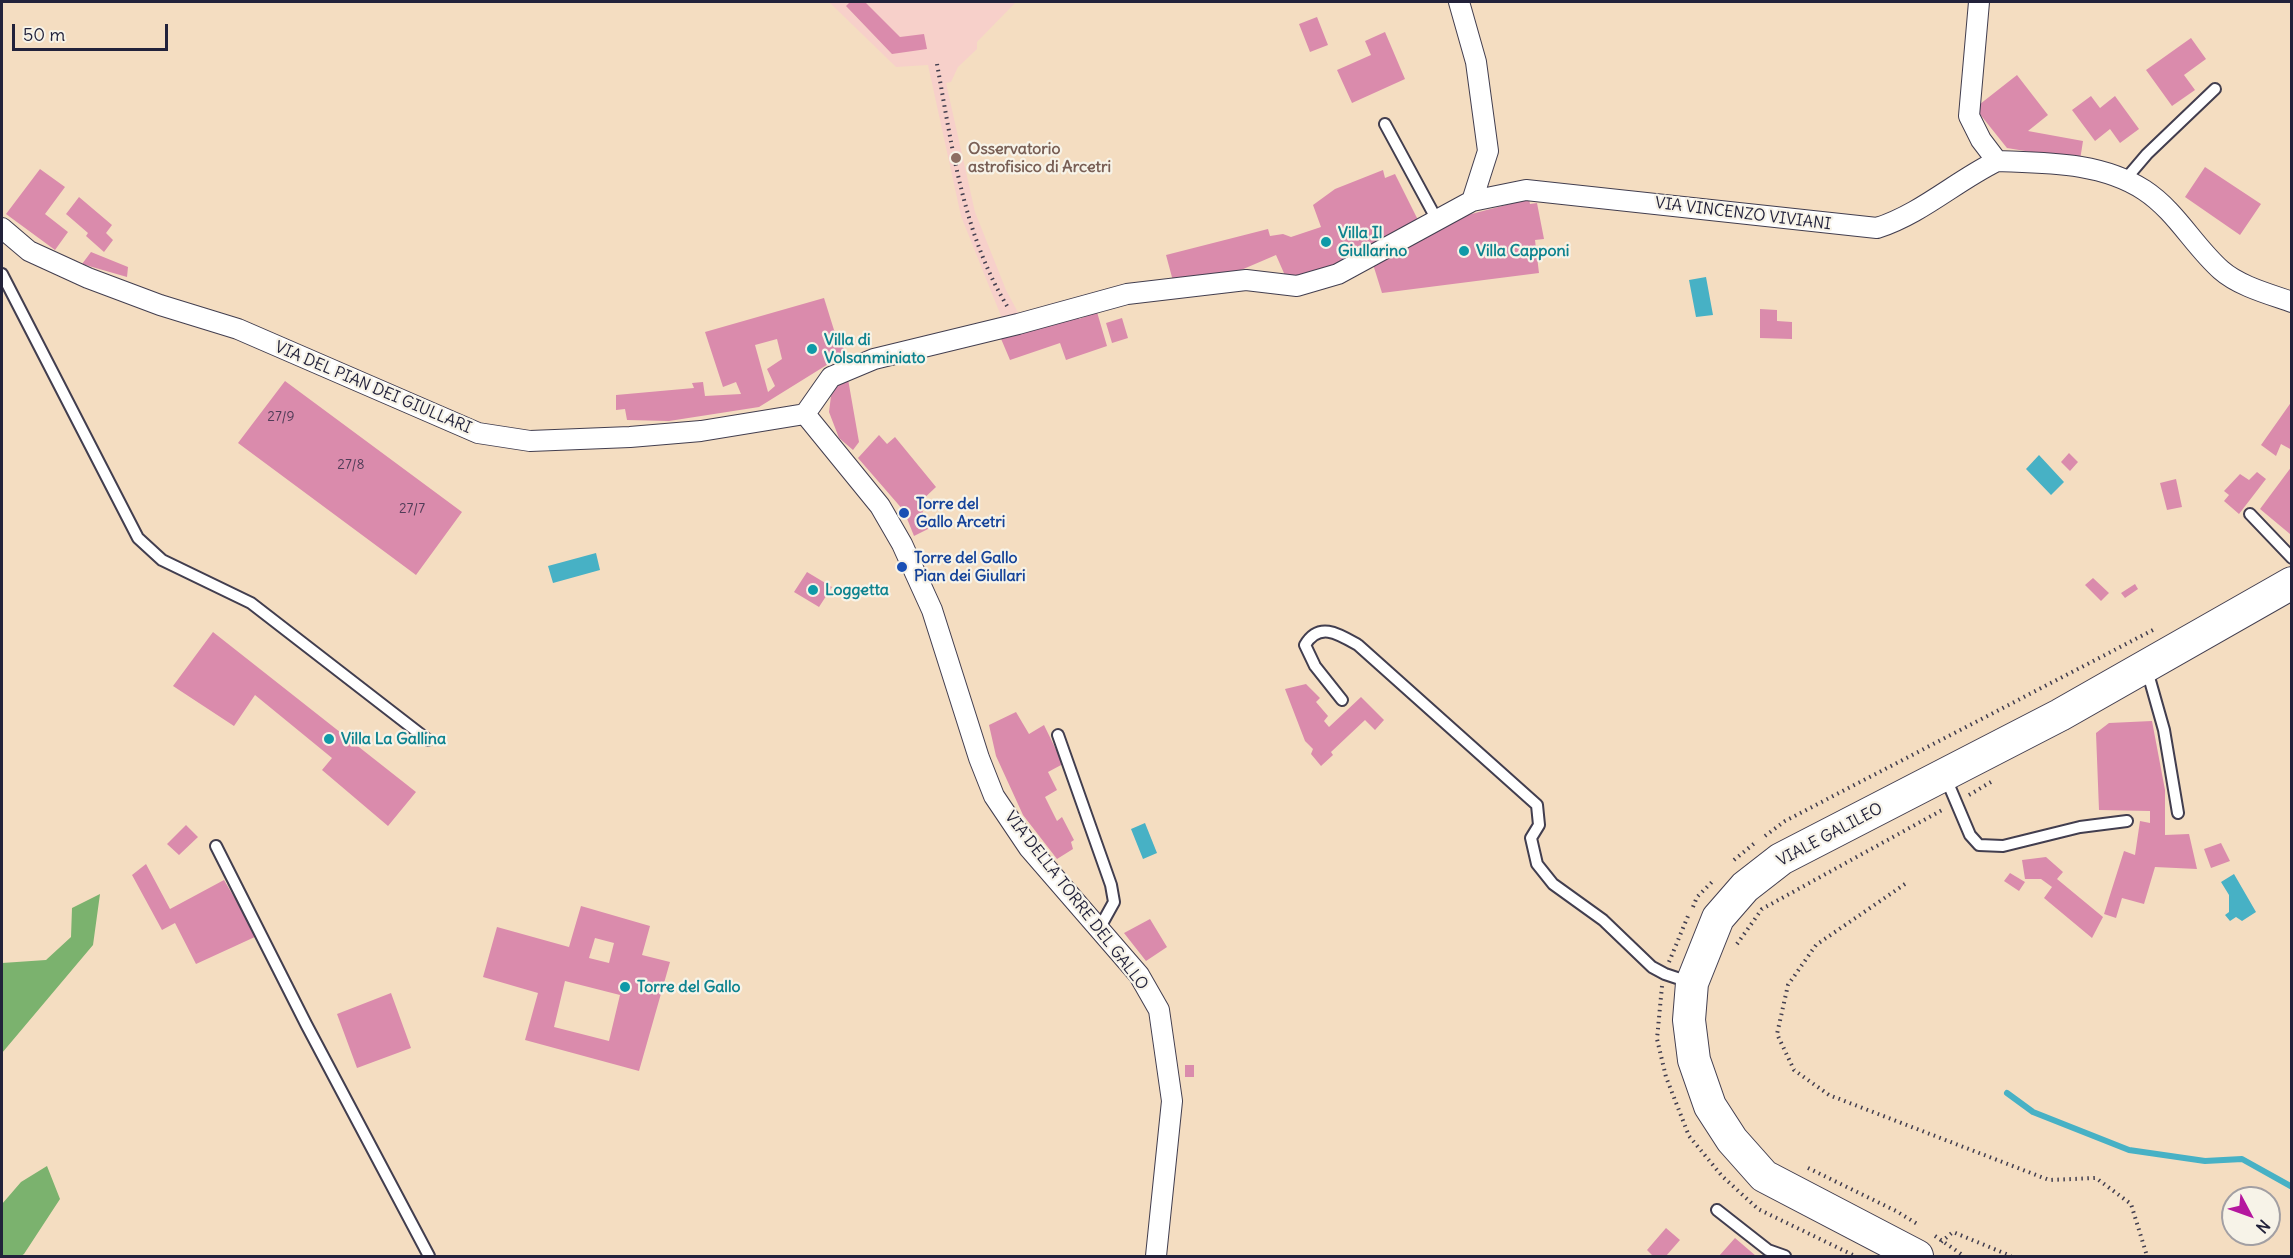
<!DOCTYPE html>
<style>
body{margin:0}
#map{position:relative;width:2293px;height:1258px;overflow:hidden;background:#f4ddc1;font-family:Delius,sans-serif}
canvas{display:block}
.frame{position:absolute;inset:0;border:3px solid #22223b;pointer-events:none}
.north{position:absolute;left:2221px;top:1186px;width:60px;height:60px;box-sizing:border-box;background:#f7f3e8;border:2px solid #a29fa3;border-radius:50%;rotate:131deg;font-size:16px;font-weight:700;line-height:24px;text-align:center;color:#22223b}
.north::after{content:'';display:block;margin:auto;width:21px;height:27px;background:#b5179e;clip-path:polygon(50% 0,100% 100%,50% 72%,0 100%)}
.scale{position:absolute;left:12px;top:24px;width:156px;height:27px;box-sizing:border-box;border:3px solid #22223b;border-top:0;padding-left:8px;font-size:18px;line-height:21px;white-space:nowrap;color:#22223b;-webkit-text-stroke:4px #f7f3e8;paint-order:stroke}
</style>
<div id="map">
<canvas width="2293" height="1258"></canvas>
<div class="frame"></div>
<div class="north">N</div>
<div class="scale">50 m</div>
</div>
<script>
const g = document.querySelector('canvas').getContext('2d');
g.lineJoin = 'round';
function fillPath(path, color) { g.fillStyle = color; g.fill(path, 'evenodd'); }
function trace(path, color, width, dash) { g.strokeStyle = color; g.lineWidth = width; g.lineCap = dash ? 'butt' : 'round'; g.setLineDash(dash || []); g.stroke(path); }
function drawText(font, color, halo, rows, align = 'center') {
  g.font = font + ' Delius,sans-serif'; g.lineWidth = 4.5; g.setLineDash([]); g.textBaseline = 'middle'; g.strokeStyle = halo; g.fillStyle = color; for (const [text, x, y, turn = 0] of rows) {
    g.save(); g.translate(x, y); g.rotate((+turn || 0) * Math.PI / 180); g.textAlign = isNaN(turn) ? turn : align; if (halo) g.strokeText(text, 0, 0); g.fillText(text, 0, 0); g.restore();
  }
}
const built = new Path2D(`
 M829,2H1016L977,42V49L958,67L951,82L946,83L975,212L1006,290L1020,316L1003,321L961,216L928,65L896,67Z`);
const forest = new Path2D(`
 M100,894L93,945L2,1053V963L46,960L71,937L72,908Z
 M47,1166L60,1199L24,1254L21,1256H2V1204L21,1182Z`);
const water = new Path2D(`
 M1706,277L1713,315L1696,317L1689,280Z
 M2039,455L2064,482L2051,495L2026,469Z
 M596,553L600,570L553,583L548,566Z
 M1145,823L1157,853L1143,859L1131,829Z
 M2234,874L2256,912L2242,921L2236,917L2230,921L2225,915L2229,912V895L2221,882Z`);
const stream = new Path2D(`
 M2007,1093L2033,1112L2129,1150L2205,1161L2242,1159L2292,1187`);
const building = new Path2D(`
 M850,2H865L900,37L924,34L927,49L892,54L846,6Z
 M1317,17L1328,45L1310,52L1299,24Z
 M1385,32L1405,79L1352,103L1337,70L1371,55L1365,41Z
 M2191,38L2206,59L2184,75L2195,90L2172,106L2146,70Z
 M2017,75L2048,115L2028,131L2083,141L2080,160L2007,148L1975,108Z
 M2091,96L2100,108L2115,96L2139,129L2120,143L2110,129L2095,141L2072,110Z
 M2205,167L2261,204L2240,235L2185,197Z
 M40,169L65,187L45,214L68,232L55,250L6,214Z
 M1383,170L1385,178L1395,174L1421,226L1331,272L1287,280L1276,255L1241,270L1173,281L1166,255L1268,229L1270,236L1283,234L1291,237L1321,227L1313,205L1335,189Z
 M79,197L112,225L106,233L113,240L104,252L86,236L88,233L66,214Z
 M1529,199L1530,204L1537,203L1544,239L1535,240L1539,273L1382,293L1372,261L1456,218Z
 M91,252L128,267L127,277L82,264Z
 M824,298L834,330L846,353L759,407L669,421L627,420L625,409L616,410V395L694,388L692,383L703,382L705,396L741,394L736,382L723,387L705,332ZM777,339L782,359L767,369L775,386L768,392L755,345Z
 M1760,309L1777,310V321L1792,322V339L1760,338Z
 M1097,312L1107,346L1066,360L1060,343L1010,360L999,334L1078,313L1079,319Z
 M1122,318L1128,338L1112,343L1106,323Z
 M848,379L859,442L853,450L839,438L829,412L831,396L840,381Z
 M285,381L462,512L416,575L238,443Z
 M2292,401V450L2281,444L2276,456L2261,445Z
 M879,435L887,444L895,437L936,487L919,503L930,528L914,536L904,511L858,458Z
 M2069,453L2078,462L2070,471L2061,462Z
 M2292,466V533L2290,534L2260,509Z
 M2257,472L2266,479L2239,514L2224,501L2229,495L2224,491L2240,474L2249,480Z
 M2176,479L2182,507L2167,510L2160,483Z
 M807,572L832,587L819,607L794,592Z
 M2093,578L2109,593L2101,601L2085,585Z
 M2135,584L2138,589L2125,598L2121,593Z
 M213,632L416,792L388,826L322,770L332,758L255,695L234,726L173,686Z
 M1306,684L1320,698L1316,702L1328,716L1324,721L1329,727L1361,697L1384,720L1375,730L1365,720L1331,752L1333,755L1321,766L1311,754L1313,749L1305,741L1285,689Z
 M1016,712L1029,734L1044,725L1063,764L1048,772L1057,790L1045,797L1057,821L1062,817L1074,840L1071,842L1073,849L1057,859L1023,815L996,756L989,725Z
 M2152,721L2165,790V835L2189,834L2197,869L2155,867L2144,904L2122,898L2116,918L2104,914L2124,851L2135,855L2140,821L2150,823V811L2099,810L2096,733L2109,723Z
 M186,825L198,837L179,855L167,844Z
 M2221,843L2230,861L2211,868L2204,849Z
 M2046,857L2063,872L2057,879L2103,917L2092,938L2044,898L2052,887L2041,879H2025L2022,860Z
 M146,864L170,909L224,880L257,936L196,964L175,923L162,930L132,875Z
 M2010,873L2025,882L2019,891L2004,881Z
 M581,906L650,926L642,955L670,962L639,1071L525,1040L538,993L483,977L497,927L569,947ZM595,938L614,943L609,963L589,958ZM565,981L620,995L609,1041L554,1027Z
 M1150,919L1167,947L1146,961L1124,933Z
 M391,993L411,1048L357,1068L337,1014Z
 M1185,1065H1194V1077H1185Z
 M1666,1228L1680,1240L1666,1256H1653L1647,1250Z
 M1735,1238L1756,1256H1719Z`);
const path = new Path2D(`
 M937,64C952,146 963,233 1007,306
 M1969,795L1991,782
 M1765,836L1785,821L2153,630
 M1734,860L1756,842
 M1905,884L1816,945L1788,985L1777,1034L1794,1070L1829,1095L2049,1180L2096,1178L2131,1204L2147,1256
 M1693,907L1697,897L1712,882
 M1737,944L1762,909L1944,809
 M1669,962L1688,916
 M1662,986L1657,1039L1666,1077L1689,1136L1722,1176L1758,1209L1855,1256
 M1808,1168L1896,1211L1919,1225
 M1935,1236L1964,1256
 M1941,1242L1953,1232L2011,1256`);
const service = new Path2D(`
 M1385,124L1437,220
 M2124,181L2147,154L2215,89
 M2,274L138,538L162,560L251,603L428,740
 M2250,514L2292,558
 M2147,670L2164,730L2178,813
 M1342,700L1315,666L1305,645C1319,621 1339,634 1358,645L1537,805L1539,825L1531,838L1537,864L1553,884L1603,920L1652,967L1665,974L1689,982
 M1058,735L1111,885L1114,902L1099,929
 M1945,776L1970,835L1979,845L2003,846L2080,827L2127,821
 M216,846L306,1024L429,1256
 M1717,1210L1768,1250L1785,1256`);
const minor = new Path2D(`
 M1459,2L1476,62L1488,151L1472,201
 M1979,2L1969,116L1981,140L1997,161C2047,163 2101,162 2144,190C2176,211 2193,245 2221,270C2239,286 2269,294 2292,302
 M2,228L29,251L88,278L160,305L238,329L478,433L530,441L630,437L701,431L805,414
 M805,414L831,377L874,359L1018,324L1127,294L1246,280L1297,286L1338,274L1472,201L1526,190L1877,228C1921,214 1956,181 1997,161
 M805,414L880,506L902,544L932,610L979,758L994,796L1029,848L1139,975L1159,1010L1172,1101L1156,1256`);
const primary = new Path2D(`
 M1917,1256L1764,1176L1732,1140L1710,1106L1694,1060L1689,1020L1692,983L1718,918L1745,887L1781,859L2060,715L2292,583`);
const markers = [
 [956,158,6,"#8d6e63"],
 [1326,242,6,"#0f9aa8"],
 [1464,251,6,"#0f9aa8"],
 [812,349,6,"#0f9aa8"],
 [904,513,6,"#1a4fb4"],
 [902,567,6,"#1a4fb4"],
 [813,590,6,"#0f9aa8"],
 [329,739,6,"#0f9aa8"],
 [625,987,6,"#0f9aa8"]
];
const numberNames = [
 ["27/9",281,417],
 ["27/8",351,465],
 ["27/7",412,509]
];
const educationNames = [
 ["Osservatorio",968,149],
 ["astrofisico di Arcetri",968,167]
];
const streetNames = [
 ["VIA VINCENZO VIVIANI",1743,214,7],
 ["VIA DEL PIAN DEI GIULLARI",373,388,23],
 ["VIALE GALILEO",1830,835,-28],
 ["VIA DELLA TORRE DEL GALLO",1076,901,52]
];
const cultureNames = [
 ["Villa Il",1338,233],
 ["Giullarino",1338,251],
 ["Villa Capponi",1476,251],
 ["Villa di",824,340],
 ["Volsanminiato",824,358],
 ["Loggetta",825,590],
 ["Villa La Gallina",341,739],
 ["Torre del Gallo",637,987]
];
const transitNames = [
 ["Torre del",916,504],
 ["Gallo Arcetri",916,522],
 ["Torre del Gallo",914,558],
 ["Pian dei Giullari",914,576]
];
fillPath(built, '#f7d0ca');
fillPath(forest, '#7bb26e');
fillPath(water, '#47b1c5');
trace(stream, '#47b1c5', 6);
fillPath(building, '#da8bac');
trace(service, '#423e4f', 14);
trace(minor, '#423e4f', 22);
trace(primary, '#423e4f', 34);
trace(path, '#423e4f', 4, [1.5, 4.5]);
trace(service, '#fff', 10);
trace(minor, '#fff', 20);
trace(primary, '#fff', 32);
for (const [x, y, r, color] of markers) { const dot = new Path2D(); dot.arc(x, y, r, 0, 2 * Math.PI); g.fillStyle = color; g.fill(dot); trace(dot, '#f7f3e8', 2); }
drawText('14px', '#503c57', null, numberNames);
drawText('bold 16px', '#785e54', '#f7f3e8', educationNames, 'left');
drawText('16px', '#22223b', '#f7f3e8', streetNames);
drawText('bold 16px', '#0d838f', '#f7f3e8', cultureNames, 'left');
drawText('bold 16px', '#164399', '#f7f3e8', transitNames, 'left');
</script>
